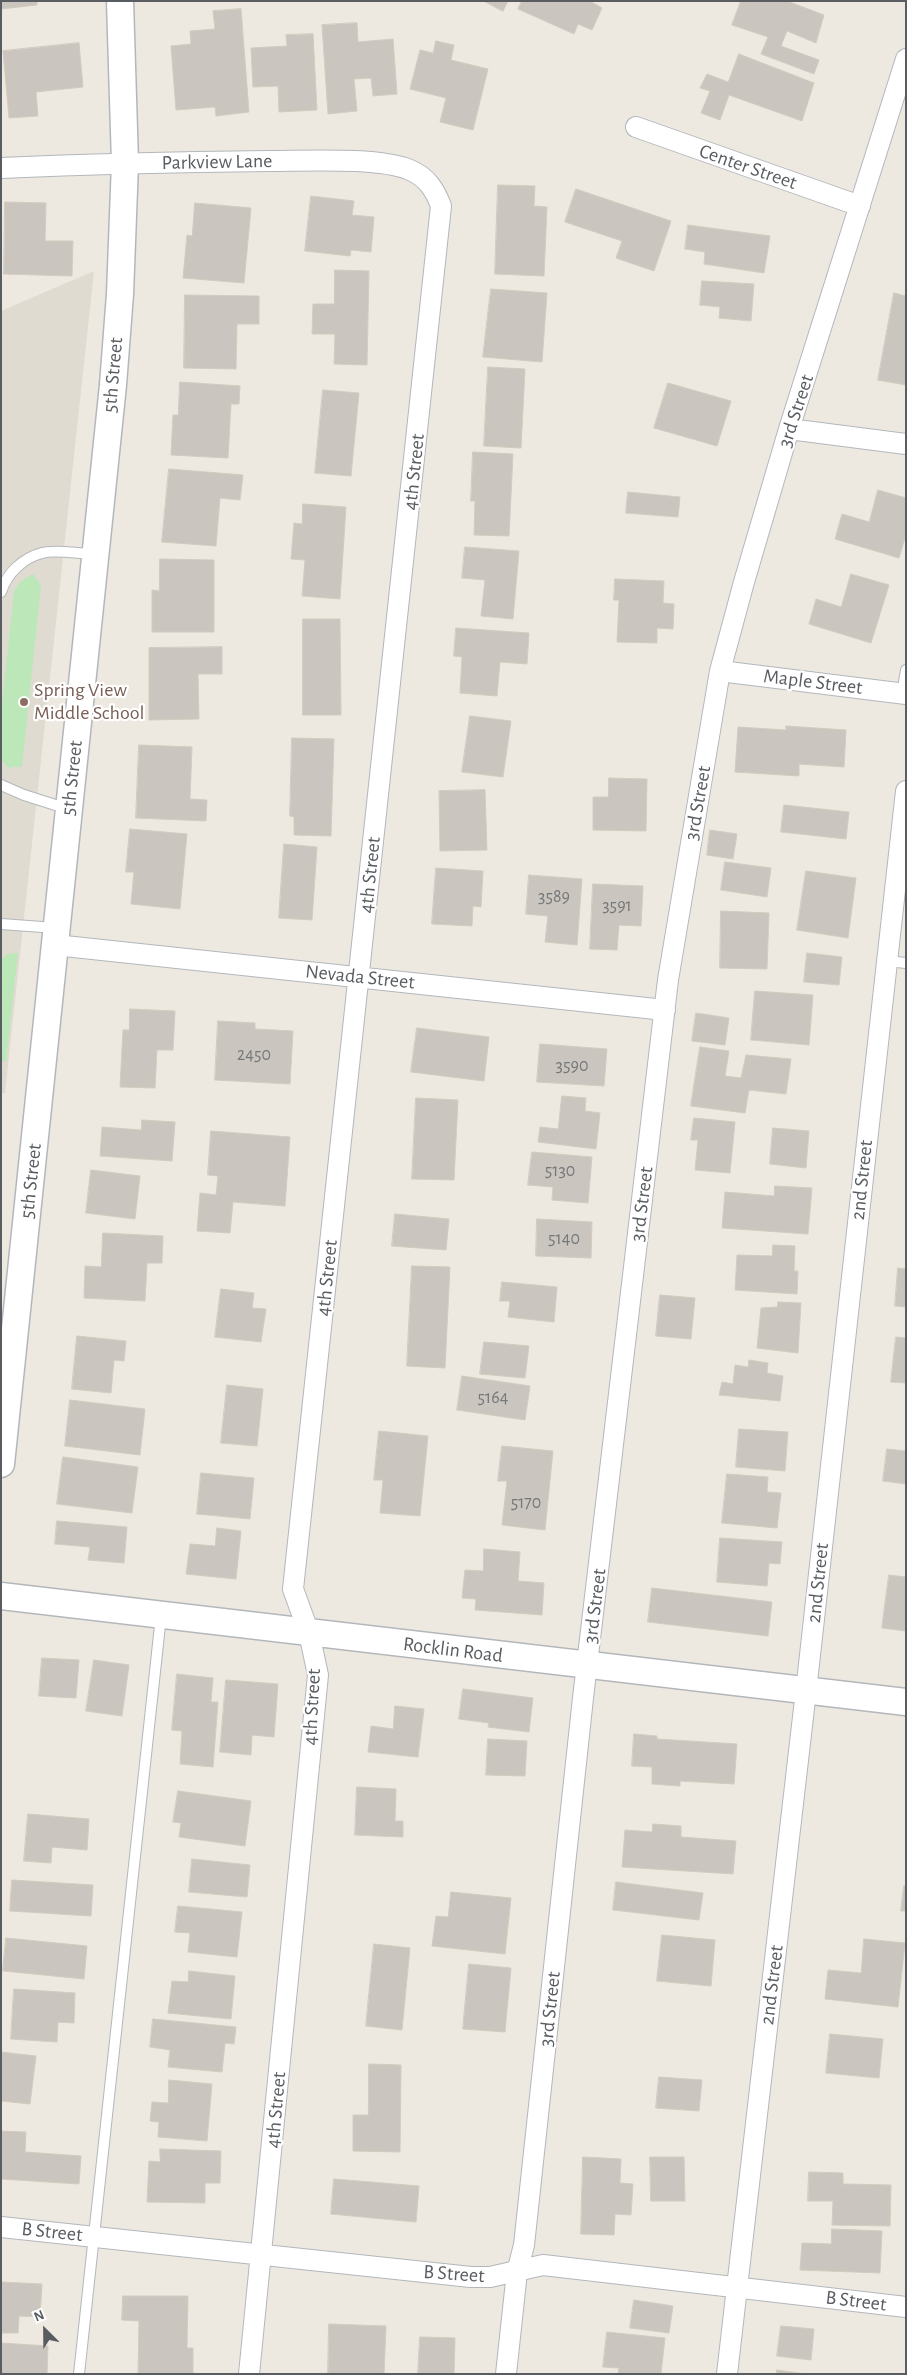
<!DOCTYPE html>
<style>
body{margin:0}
#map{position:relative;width:907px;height:2375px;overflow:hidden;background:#ede9e0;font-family:"Alegreya Sans",sans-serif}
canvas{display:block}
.frame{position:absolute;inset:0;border:2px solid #595d62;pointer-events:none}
.north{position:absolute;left:20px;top:2305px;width:50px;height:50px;-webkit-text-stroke:4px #fff;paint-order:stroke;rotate:337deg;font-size:14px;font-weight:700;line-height:20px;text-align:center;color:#595d62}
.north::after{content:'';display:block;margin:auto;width:18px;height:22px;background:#595d62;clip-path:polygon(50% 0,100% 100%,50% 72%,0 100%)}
</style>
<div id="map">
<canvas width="907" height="2375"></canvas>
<div class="frame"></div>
<div class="north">N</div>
</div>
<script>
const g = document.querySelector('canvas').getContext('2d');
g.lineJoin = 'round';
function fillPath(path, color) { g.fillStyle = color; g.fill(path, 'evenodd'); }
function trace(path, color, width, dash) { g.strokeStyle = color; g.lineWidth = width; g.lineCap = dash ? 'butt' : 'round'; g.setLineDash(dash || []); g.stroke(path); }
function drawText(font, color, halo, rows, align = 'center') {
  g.font = font + ' "Alegreya Sans",sans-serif'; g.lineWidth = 4.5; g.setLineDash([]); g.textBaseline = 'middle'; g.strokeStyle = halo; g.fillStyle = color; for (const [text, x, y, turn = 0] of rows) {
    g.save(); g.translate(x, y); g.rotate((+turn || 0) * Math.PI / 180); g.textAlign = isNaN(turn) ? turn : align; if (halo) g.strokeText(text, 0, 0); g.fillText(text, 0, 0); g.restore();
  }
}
const education = new Path2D(`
 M94,271L5,1093H1V311Z`);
const green = new Path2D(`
 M33,574L41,586L22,767H11L9,769L1,759V714L14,591L21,581Z
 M18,953L6,1061H1V960L7,954Z`);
const building = new Path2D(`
 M1,1H37V5L1,9Z
 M484,1H508L503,11Z
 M522,1H590L602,8L592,30L578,24L574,34L518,9Z
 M741,1H787L824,15L816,43L787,31L781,46L819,60L814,74L761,54L768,37L732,25Z
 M241,9L249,112L216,116L215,107L176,110L171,46L191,44L190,31L215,29L213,11Z
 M357,23L358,42L393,39L397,94L373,96L371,78L354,79L357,111L328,114L322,25Z
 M313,34L317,110L279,112L278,86L253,87L251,48L287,46L286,35Z
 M436,41L454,45L451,60L488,69L473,130L440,122L446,98L410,89L420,50L433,53Z
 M79,43L83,87L36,92L38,116L9,118L3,51Z
 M739,54L814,83L802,121L729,95L720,120L701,113L710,91L700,88L707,74L728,82Z
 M498,185L535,186L534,206L547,207L544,276L495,274Z
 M576,189L671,221L654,271L616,258L622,241L565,222Z
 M311,196L354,201L352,215L374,217L371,252L351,250L350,256L305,251Z
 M5,202L46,203L45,241H73L72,276L4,274Z
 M195,203L251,208L244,283L183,278L187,235L192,236Z
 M688,225L770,236L764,273L704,264L705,252L685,249Z
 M335,270L369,271L367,365L334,364L335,334H312L313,304H334Z
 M702,281L754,284L751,321L719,318L720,307L700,305Z
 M491,289L547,293L542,362L483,357Z
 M894,293L906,296V385L878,380Z
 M185,295L259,296V324H237L236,369L184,368Z
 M488,367L525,369L521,448L484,446Z
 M180,382L240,386L239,404H231L228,458L171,455L173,415H178Z
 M668,383L731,401L717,446L654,428Z
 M323,390L359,393L351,476L315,473Z
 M473,452L513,454L509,536L474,535L475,501H471Z
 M169,469L243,475L240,500L220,498L216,546L162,542Z
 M878,490L906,498V535L899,558L835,539L842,514L869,522Z
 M628,492L680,497L678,517L626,513Z
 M303,504L346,507L340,599L302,596L305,560L291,559L294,523L302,524Z
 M465,547L519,551L513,619L481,616L485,580L462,578Z
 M160,559L214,560V632H152V590L159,591Z
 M851,574L889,585L871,643L809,624L816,599L841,607Z
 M615,579L664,581L663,603L674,604L673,629L657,628V643L617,642L619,600H614Z
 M303,619H340L341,715H303Z
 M456,628L529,633L527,664L500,662L497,696L460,693L462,657L454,656Z
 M222,647V674H198L199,719L149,720V648Z
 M470,716L511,721L503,777L462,772Z
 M786,726L846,730L844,767L799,764V776L735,772L738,727L786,730Z
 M292,738L334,739L331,836L294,835V817L290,816Z
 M139,745L192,747L190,799L207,800L206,821L136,818Z
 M609,778L647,779L646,831L593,830V797H608Z
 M485,790L487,850L440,851L439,791Z
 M784,805L849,812L846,839L781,832Z
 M130,829L187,834L180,909L131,904L134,872H126Z
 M710,830L737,834L733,859L707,855Z
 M284,844L317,847L312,920L279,918Z
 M725,862L771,868L767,897L721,890Z
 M436,868L483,871L481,907L473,906L472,926L432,924Z
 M806,871L856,878L848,938L797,930Z
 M529,875L582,879L577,945L545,942L548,916L526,914Z
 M593,884L643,886L641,926L619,925L617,950L590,949Z
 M721,911L769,913L767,969L720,968Z
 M807,953L842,957L839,985L804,982Z
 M755,991L813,995L809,1045L751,1040Z
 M130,1009L175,1011L173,1050H157L155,1088L120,1087L123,1030H129Z
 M696,1013L729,1018L725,1045L692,1041Z
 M218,1021L255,1023V1029L293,1031L290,1084L215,1080Z
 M417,1028L489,1037L484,1081L411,1072Z
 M540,1044L607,1049L604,1086L537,1082Z
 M700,1047L729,1051L725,1076L741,1078L746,1055L791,1059L786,1094L749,1090L745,1113L691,1106Z
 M562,1096L586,1098L585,1111L600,1113L596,1149L538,1142L540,1127L558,1129Z
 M416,1098L458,1100L454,1180L412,1179Z
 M694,1118L735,1122L730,1173L695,1170L698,1140H691Z
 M142,1120L175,1122L172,1161L100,1156L102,1127L141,1130Z
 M773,1128L809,1131L806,1168L770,1164Z
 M211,1131L290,1137L285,1206L233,1202L230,1233L197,1231L200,1193L216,1195L218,1176L208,1175Z
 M532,1152L592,1157L588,1203L552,1200L553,1187L528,1185Z
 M91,1170L140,1176L135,1219L86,1213Z
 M775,1186L812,1188L808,1234L722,1228L725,1192L774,1196Z
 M395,1214L449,1219L446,1250L392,1246Z
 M537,1219L592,1222L591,1258L536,1256Z
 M103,1233L163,1236L162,1263H147L145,1301L84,1298L85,1266L101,1267Z
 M773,1245L795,1246L794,1271H798L797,1294L735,1290L737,1255L772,1256Z
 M412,1266L450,1267L445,1368L407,1366Z
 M898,1268L906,1269V1307L895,1306Z
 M502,1282L557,1287L554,1322L508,1317L510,1301H500Z
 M221,1289L254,1293L252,1308L266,1309L261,1342L215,1337Z
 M660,1295L695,1298L691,1339L656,1336Z
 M778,1302L801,1303L798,1353L757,1348L761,1308L777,1307Z
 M77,1336L126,1341L124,1361L114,1360L111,1393L72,1389Z
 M896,1337L906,1338V1383L891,1382Z
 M484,1342L529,1346L525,1378L480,1374Z
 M749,1360L768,1363L767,1373L783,1376L780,1401L719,1395L722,1382L733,1384L735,1365L748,1367Z
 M462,1376L530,1386L525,1420L457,1410Z
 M227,1385L263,1389L257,1446L221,1443Z
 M70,1400L145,1409L140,1455L65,1446Z
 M739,1429L788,1432L785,1471L736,1467Z
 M379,1431L428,1436L420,1516L380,1513L383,1480H374Z
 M502,1446L553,1451L545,1530L502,1525L507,1481H498Z
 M887,1449L906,1451V1484L883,1481Z
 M63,1457L138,1467L132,1513L57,1504Z
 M201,1473L254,1478L250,1519L197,1514Z
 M727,1474L768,1477L767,1492L781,1493L777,1528L722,1523Z
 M57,1521L127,1527L124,1563L88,1560L90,1547L55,1544Z
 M217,1528L241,1531L236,1579L186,1574L190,1544L215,1546Z
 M720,1538L782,1542L780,1564L769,1563L767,1586L717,1582Z
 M484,1549L520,1552L518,1581L544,1583L542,1615L475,1610L476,1599L462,1598L465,1570L483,1571Z
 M889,1575L906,1577V1631L882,1628Z
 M652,1588L772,1602L768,1636L648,1622Z
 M42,1658L79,1660L76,1698L39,1696Z
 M94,1660L129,1665L122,1716L86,1711Z
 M177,1674L213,1678L211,1702H218L213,1767L180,1764L182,1731L172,1730Z
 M226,1680L278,1684L274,1737L252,1735L251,1755L220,1752Z
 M463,1689L533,1698L529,1732L488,1727L489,1723L459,1719Z
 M395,1706L424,1709L418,1757L368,1752L371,1726L393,1729Z
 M634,1734L657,1736V1739L737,1744L734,1784L680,1781V1786L652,1784V1767L632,1766Z
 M488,1739L527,1741L525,1776L486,1775Z
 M357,1787L396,1789L395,1821H403V1837L355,1835Z
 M178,1791L251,1801L245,1846L179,1837L181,1823L173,1822Z
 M28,1814L89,1819L87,1850L52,1847L51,1863L24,1861Z
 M653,1824L681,1826V1837L736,1841L733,1874L622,1867L625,1830L652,1832Z
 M192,1859L250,1865L247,1897L189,1892Z
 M12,1880L93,1885L91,1916L10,1911Z
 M616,1882L703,1893L699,1920L613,1910Z
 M904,1886H906V1911H901Z
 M451,1892L511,1898L505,1954L432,1946L436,1916L448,1917Z
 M178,1906L242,1912L237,1957L188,1952L190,1933L175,1932Z
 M662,1935L715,1940L711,1986L657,1981Z
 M6,1938L87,1946L84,1979L3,1971Z
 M864,1939L905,1943L898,2007L825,1999L828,1970L861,1973Z
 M374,1944L410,1948L402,2030L366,2026Z
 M469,1964L511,1968L505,2032L463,2029Z
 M189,1971L235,1976L231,2019L168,2013L172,1981L188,1982Z
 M14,1989L75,1993L74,2023L58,2022L57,2042L11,2039Z
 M153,2019L236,2027L234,2044L225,2043L222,2072L168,2067L170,2050L150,2047Z
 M830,2034L883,2039L879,2078L826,2073Z
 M1,2052L36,2056L30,2104L1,2101Z
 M369,2064L401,2065L400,2152L353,2151V2115H368Z
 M659,2077L702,2080L699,2111L656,2108Z
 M169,2080L212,2084L207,2141L158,2137L159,2122L150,2121L152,2102L168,2103Z
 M1,2131L26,2132L25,2152L81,2156L79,2184L1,2179Z
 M160,2149L221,2151L220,2183H205V2203L147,2202L149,2161L160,2162Z
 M583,2157L621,2159L620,2183L633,2184L631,2215L615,2214L614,2235L581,2234Z
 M650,2157H684L685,2201H651Z
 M809,2172L843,2173V2184L891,2185L890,2226L832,2225L833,2201H808Z
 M334,2179L419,2186L416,2222L331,2214Z
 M832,2229L882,2231L880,2273L800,2270L802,2243L831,2244Z
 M1,2282L42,2284L40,2317L19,2316L18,2333H1Z
 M123,2296H188L187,2348H193V2374H138L139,2321L122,2320Z
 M634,2300L673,2306L669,2333L630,2328Z
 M329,2324L386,2326L384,2374H328Z
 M781,2326L814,2329L811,2360L777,2356Z
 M607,2332L665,2338L661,2374H618L619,2368L603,2367Z
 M420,2337L455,2338L454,2374H418Z
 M1,2343L48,2346L47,2374H1Z
 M777,2370L805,2374H777Z`);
const service = new Path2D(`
 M1,592C7,573 23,558 42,553C54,549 81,554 94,554
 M902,694L906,670
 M1,785L24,795L68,809
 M1,924L56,928
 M887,961L906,963
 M79,2374L161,1616`);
const minor = new Path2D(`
 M636,127L860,206
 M1,168C91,164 181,162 271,161C305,161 380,157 410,170C427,177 435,190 441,206L293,1589L309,1633L318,1675L249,2374
 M789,429L906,444
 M720,671L906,694
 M55,945L665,1010
 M1,2227L471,2277H490L543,2265L906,2307
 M506,2374L517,2272L524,2245L583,1698L668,980L720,671L744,582L789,429L906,59
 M727,2374L806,1691L906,791`);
const tertiary = new Path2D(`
 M1,1464L113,385L120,294L125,163L120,1
 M1,1596L906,1702`);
const markers = [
 [24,702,5,"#8d6e63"]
];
const numberNames = [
 ["3589",554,897],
 ["3591",617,906],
 ["2450",254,1055],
 ["3590",572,1066],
 ["5130",560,1171],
 ["5140",564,1239],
 ["5164",493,1398],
 ["5170",526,1503]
];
const streetNames = [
 ["Parkview Lane",217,162,-1],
 ["Center Street",748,167,19],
 ["5th Street",113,375,-85],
 ["3rd Street",796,411,-72],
 ["4th Street",414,472,-84],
 ["Maple Street",813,682,7],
 ["5th Street",72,778,-84],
 ["3rd Street",698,803,-80],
 ["4th Street",370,875,-84],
 ["Nevada Street",360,977,6],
 ["2nd Street",862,1180,-84],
 ["5th Street",31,1181,-84],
 ["3rd Street",642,1204,-83],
 ["4th Street",327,1278,-84],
 ["2nd Street",818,1583,-84],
 ["3rd Street",595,1606,-83],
 ["Rocklin Road",453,1650,7],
 ["4th Street",312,1707,-87],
 ["2nd Street",772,1985,-83],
 ["3rd Street",550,2009,-84],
 ["4th Street",276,2110,-85],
 ["B Street",52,2232,6],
 ["B Street",454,2274,4],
 ["B Street",856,2301,7]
];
const educationNames = [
 ["Spring View",34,690],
 ["Middle School",34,713]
];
fillPath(education, '#e0dbd0');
fillPath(green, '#bce8b9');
fillPath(building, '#cac6bf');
trace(building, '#d2cbbe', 1);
trace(service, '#b3b7bc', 12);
trace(minor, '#b3b7bc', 22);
trace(tertiary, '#b3b7bc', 29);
trace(service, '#fff', 10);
trace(minor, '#fff', 20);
trace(tertiary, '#fff', 26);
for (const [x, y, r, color] of markers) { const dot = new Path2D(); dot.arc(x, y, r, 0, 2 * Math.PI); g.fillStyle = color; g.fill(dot); trace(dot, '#fff', 2); }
drawText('18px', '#757779', null, numberNames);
drawText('20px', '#595d62', '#fff', streetNames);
drawText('20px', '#785e54', '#fff', educationNames, 'left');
</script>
